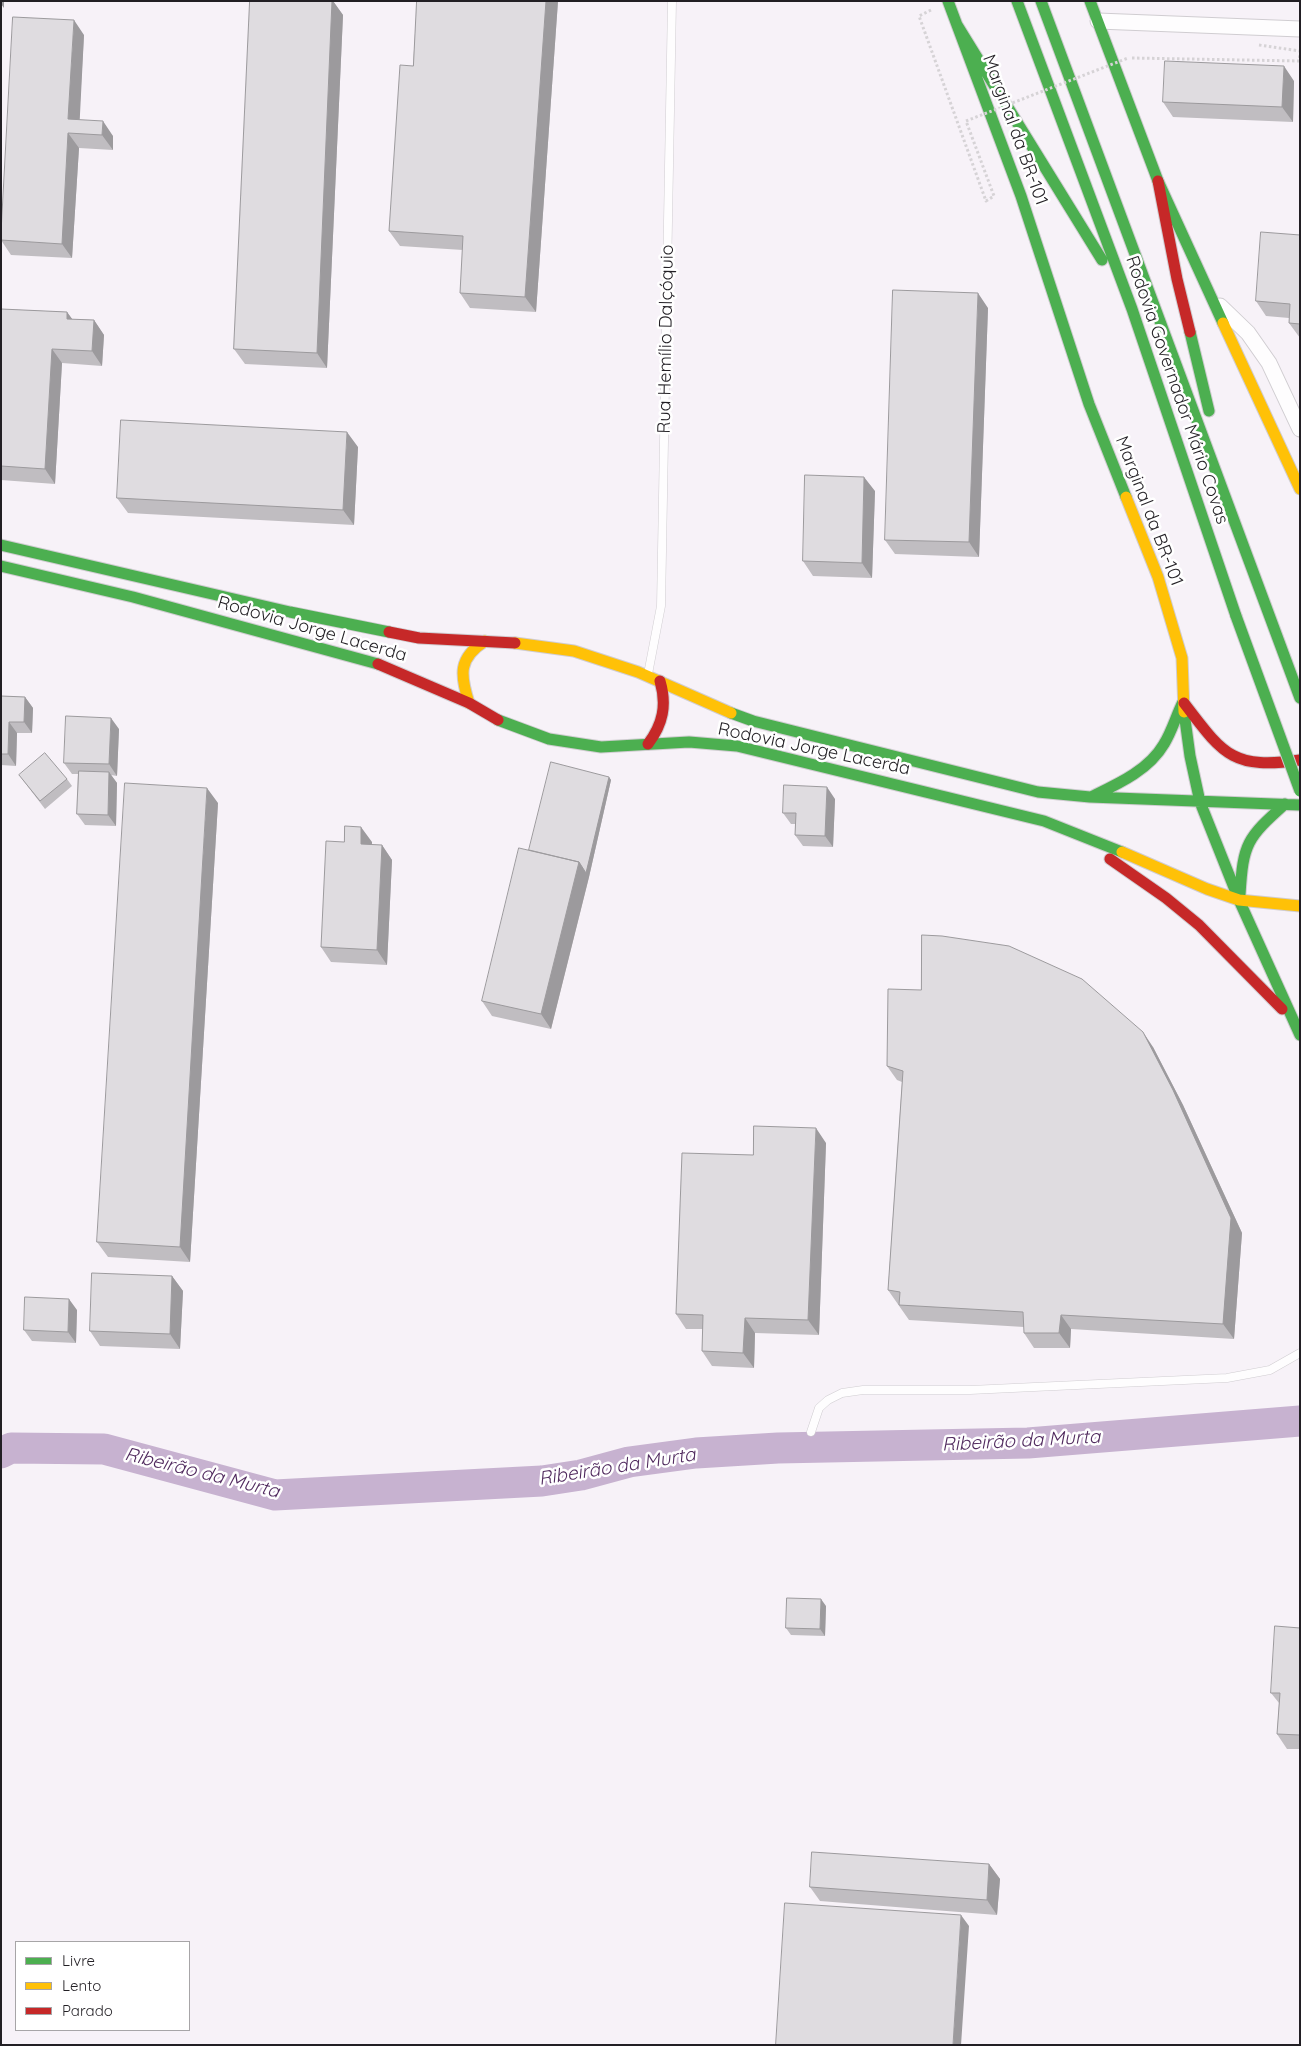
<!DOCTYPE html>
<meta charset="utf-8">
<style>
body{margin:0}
#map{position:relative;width:1301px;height:2046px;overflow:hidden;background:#f7f2f8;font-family:Quicksand,sans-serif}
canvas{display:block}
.frame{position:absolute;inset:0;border:2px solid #221f24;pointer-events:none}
.legend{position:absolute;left:15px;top:1941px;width:175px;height:90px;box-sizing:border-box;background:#fff;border:1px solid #a7a5a7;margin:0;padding:6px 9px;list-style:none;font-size:15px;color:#221f24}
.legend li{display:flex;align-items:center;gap:10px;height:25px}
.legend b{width:25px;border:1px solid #a7a5a7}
</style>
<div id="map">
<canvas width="1301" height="2046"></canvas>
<div class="frame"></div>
<ul class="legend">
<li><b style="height:6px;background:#4caf50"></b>Livre</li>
<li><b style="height:6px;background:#ffc107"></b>Lento</li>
<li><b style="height:6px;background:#c62828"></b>Parado</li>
</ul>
</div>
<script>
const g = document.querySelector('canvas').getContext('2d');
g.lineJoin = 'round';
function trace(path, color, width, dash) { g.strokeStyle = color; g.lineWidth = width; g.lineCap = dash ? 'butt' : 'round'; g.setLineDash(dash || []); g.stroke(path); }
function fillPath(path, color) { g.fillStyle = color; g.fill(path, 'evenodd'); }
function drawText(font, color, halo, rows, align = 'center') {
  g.font = font + ' Quicksand,sans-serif'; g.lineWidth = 5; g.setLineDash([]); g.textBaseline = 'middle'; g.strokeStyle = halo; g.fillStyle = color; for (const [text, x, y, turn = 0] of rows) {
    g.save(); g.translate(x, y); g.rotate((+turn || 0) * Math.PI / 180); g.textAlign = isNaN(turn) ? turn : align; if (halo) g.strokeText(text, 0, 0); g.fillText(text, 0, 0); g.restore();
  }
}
const river = new Path2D(`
 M1,1453L11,1448L104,1449L275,1495L542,1481L581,1475L629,1462L696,1453L778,1448L1028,1443L1300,1421`);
const path = new Path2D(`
 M931,10L919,16L986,201L994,196L966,121
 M1259,45L1300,51
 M1132,58L1299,61L1300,54`);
const lane = new Path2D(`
 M648,674L661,606L672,1
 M811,1432L819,1408L828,1400L842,1393L863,1390H970L1227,1378L1270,1370L1300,1353`);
const street = new Path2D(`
 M1098,21L1300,29
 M1220,306L1248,333L1269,363L1300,429`);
const fast = new Path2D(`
 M948,1L1021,196L1089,404L1126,497
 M1017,1L1132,309L1236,616
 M1041,1L1300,698
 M1090,1L1158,181L1223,323
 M957,25L1102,260
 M1190,332L1209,411
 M1,545L290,612L389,632
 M1,566L133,597L378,664
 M1184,712L1190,756L1200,802L1239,900L1300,1035
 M731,713L753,721L1038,792L1090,797L1300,805
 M498,720L549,739L601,747L689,742L737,746L1044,821L1122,852
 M1093,796C1118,784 1149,770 1164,744C1172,731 1176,716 1183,702
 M1240,895C1243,843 1247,838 1285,804`);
const slow = new Path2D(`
 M1223,323L1300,489
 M1126,497L1158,577L1182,658L1184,712
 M515,643L574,651L638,672L731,713
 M469,703C460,675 458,658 485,641
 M1122,852L1207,889L1239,900L1300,906`);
const jam = new Path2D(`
 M1158,181L1177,279L1190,332
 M389,632L419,638L515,643
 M378,664L469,703L498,720
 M1184,703C1223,754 1232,770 1300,760
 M648,744C663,724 667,705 660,681
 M1110,859L1166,898L1199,925L1282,1009`);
const pathBridge = new Path2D(`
 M966,121L1128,58`);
const fastBridge = new Path2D(`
 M1236,616L1300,791`);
const wall = new Path2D(`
 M250,1H333L343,15L327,368L245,364L234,349Z
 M417,1H558L536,312L470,308L460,293L463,250L400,246L389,231L413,66Z
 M84,35L79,120L113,136V150L79,148L72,258L11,255L1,240Z
 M1294,81L1293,122L1173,117L1163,102Z
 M1300,235V338L1289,323V318L1266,316L1256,301Z
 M988,308L979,557L895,554L885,540Z
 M1,309L67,312L72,319L94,320L104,335L102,366L62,363L55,484L1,480Z
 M358,447L354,525L128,513L117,498Z
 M875,491L872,578L813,576L803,561Z
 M1,696L25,697L33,708L32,733H17L16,766L1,765Z
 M119,729L117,776L111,775L117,783L116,826L85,825L77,814L78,774H72L64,763Z
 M19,775L67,779L72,786L45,809Z
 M609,777L611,780L589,877L551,1029L492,1016L482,1001Z
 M835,799L833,847L803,846L795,835V824H791L783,813Z
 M218,803L190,1262L108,1257L97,1242Z
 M344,842H372V845H382L392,860L387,965L331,962L321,947Z
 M921,990L1153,1047L1183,1105L1242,1233L1234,1339L1071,1329L1070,1348H1034L1024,1333V1327L909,1320L888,1290L902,1082L897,1080L887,1066Z
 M826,1143L819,1335L755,1333L754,1368L712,1366L702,1351L703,1329H686L676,1314L753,1155Z
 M172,1276L183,1291L180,1349L100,1346L90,1331Z
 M77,1310L76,1343L32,1341L24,1330Z
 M826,1606L825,1636L791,1635L786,1628Z
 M1300,1628V1749H1287L1277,1734L1279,1703L1271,1693Z
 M989,1864L1000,1879L997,1915L820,1901L810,1887Z`);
const shadedWall = new Path2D(`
 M1,1H4V8L1,4Z
 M332,1H333L343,15L327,368L317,353Z
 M546,1H558L536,312L525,297Z
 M74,20L84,35L79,134L68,119Z
 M1284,66L1294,81L1293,122L1282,107Z
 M103,121L113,136V150L102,135Z
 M68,133L79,148L72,258L62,244Z
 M978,293L988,308L979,557L969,542Z
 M67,312L78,327L67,319Z
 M94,320L104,335L102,366L92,351Z
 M52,349L62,363L55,484L45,469Z
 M347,432L358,447L354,525L343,510Z
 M864,477L875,491L872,578L862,563Z
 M25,697L33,708L32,733L24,722Z
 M111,718L119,729L117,776L109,764Z
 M9,722L17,733L16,766L8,754Z
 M109,772L117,783L116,826L108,815Z
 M609,777L611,780L589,877L551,1029L541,1014L579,862Z
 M827,787L835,799L833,847L825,836Z
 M207,788L218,803L190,1262L180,1247Z
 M361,827L372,842L371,859L361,844Z
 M382,845L392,860L387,965L377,950Z
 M1143,1032L1153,1047L1183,1105L1242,1233L1234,1339L1223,1324Z
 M816,1128L826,1143L819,1335L808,1320Z
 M172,1276L183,1291L180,1349L170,1334Z
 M69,1299L77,1310L76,1343L68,1332Z
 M1061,1315L1071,1329L1070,1348L1059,1333Z
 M745,1318L755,1333L754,1368L743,1353Z
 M821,1599L826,1606L825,1636L820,1629Z
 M989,1864L1000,1879L997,1915L987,1900Z
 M961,1915L969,1926L961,2045H953Z`);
const building = new Path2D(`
 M250,1H332L317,353L234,349Z
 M417,1H546L525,297L460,293L463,236L389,231L400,65L413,66Z
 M13,17L74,20L68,119L103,121L102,135L68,133L62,244L1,240Z
 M1165,61L1284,66L1282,107L1163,102Z
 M1261,232L1300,235V324L1289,323L1290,304L1256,301Z
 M893,290L978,293L969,542L885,540Z
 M1,309L67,312V319L94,320L92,351L52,349L45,469L1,466Z
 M121,420L347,432L343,510L117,498Z
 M805,475L864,477L862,563L803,561Z
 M1,696L25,697L24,722H9L8,754H1Z
 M66,716L111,718L109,764L64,763Z
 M45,753L67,779L40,801L19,775Z
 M551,762L609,777L586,873L579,862L529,850Z
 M79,771L109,772L108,815L77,814Z
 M125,783L207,788L180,1247L97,1242Z
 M784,785L827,787L825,836L795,835L796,813H783Z
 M345,826L361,827V844L382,845L377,950L321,947L326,841L344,842Z
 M519,848L579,862L541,1014L482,1001Z
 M922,935L942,936L1009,946L1082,979L1143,1032L1173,1090L1231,1218L1223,1324L1061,1315L1059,1333H1024L1023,1312L899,1305L900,1292L888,1290L903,1071L887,1066L888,989L921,990Z
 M754,1126L816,1128L808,1320L745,1318L743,1353L702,1351L703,1315L676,1314L682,1153L753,1155Z
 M92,1273L172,1276L170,1334L90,1331Z
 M25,1297L69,1299L68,1332L24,1330Z
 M787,1598L821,1599L820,1629L786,1628Z
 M1275,1626L1300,1628V1735L1277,1734L1280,1693H1271Z
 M812,1852L989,1864L987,1900L810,1887Z
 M785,1903L961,1915L953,2045H776Z`);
const streetNames = [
 ["Marginal da BR-101",1015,130,70],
 ["Rua Hemílio Dalçóquio",666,339,-89],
 ["Rodovia Governador Mário Covas",1177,390,71],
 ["Marginal da BR-101",1149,511,69],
 ["Rodovia Jorge Lacerda",312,629,16],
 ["Rodovia Jorge Lacerda",814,749,12]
];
const waterNames = [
 ["Ribeirão da Murta",1021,1441,-3],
 ["Ribeirão da Murta",617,1467,-9],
 ["Ribeirão da Murta",202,1473,14]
];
trace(river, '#c7b2d0', 31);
trace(lane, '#d0cdd1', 9);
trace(street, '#d0cdd1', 17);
trace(fast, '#d0cdd1', 13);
trace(slow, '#d0cdd1', 13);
trace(jam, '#d0cdd1', 13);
trace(path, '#d6d3d6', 3, [2.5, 2.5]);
trace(lane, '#fefdfe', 8);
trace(street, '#fefdfe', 15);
trace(fast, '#4caf50', 11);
trace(slow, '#ffc107', 11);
trace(jam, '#c62828', 11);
trace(fastBridge, '#d0cdd1', 13, []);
trace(pathBridge, '#d6d3d6', 3, [2.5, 2.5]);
trace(fastBridge, '#4caf50', 11);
fillPath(wall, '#c0bdc1');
fillPath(shadedWall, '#9c9a9d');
fillPath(building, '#dfdce0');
trace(building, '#9c9a9d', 1);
drawText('18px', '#221f24', '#fff', streetNames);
drawText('italic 19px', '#502a5e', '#fff', waterNames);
</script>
